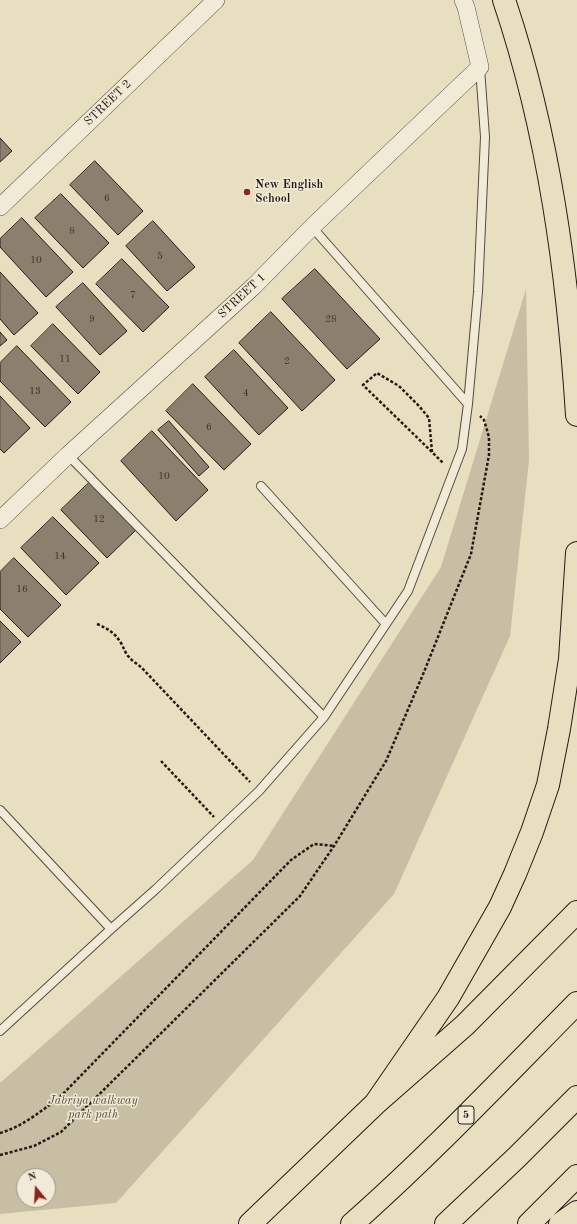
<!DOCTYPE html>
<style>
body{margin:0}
#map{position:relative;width:577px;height:1224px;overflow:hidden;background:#e8dfc0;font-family:"Old Standard TT",serif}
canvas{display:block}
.north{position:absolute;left:16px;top:1168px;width:40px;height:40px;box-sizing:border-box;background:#f0ead6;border:1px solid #9e9788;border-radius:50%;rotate:342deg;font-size:11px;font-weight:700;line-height:16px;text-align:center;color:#241a13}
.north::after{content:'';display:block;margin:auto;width:14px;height:18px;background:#8f2418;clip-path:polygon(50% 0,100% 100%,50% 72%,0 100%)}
</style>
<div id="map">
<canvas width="577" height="1224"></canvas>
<div class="north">N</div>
</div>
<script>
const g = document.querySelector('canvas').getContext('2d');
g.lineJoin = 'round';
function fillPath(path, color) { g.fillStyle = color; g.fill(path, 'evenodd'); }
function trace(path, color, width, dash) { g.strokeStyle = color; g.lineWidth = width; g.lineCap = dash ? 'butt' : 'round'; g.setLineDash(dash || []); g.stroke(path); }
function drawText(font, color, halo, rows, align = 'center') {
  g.font = font + ' "Old Standard TT",serif'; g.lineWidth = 3; g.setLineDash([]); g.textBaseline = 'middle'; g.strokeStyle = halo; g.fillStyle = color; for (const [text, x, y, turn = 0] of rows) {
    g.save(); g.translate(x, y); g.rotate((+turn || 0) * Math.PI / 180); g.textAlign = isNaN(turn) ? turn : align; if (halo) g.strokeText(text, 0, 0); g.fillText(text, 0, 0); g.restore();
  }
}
const green = new Path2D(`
 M526,289L529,460L510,636L394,894L116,1203L0,1214V1083L253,860L441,567ZM24,1176H48V1200H24Z`);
const building = new Path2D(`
 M0,138L12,151L0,162Z
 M95,161L143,211L118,235L70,185Z
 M61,194L109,243L83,268L35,218Z
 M22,218L73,272L46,297L0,247V239Z
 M153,221L195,267L167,291L126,246Z
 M122,259L169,307L143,332L96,284Z
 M315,269L380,339L347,369L282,299Z
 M0,272L38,313L14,335L0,319Z
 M83,283L127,331L100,355L56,307Z
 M271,312L335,380L302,411L239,343Z
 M53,324L100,372L78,394L31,346Z
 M0,332L7,340L0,346Z
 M17,346L71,402L45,427L0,381V363Z
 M234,350L288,408L259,435L205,377Z
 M193,384L251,444L224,470L166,411Z
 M0,396L30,428L4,453L0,449Z
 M169,421L209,467L199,476L158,430Z
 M152,431L208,490L176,521L121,461Z
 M92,480L138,528L107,558L61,510Z
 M53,517L99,563L66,595L21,548Z
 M14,558L61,605L28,637L0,609V572Z
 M0,621L21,642L0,663Z`);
const path = new Path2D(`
 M432,452L429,418L419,406L399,386L377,373L363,385L432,452L443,463
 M97,624C107,628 115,633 121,643C124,648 125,653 129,657C132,661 137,664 141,667L250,782
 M161,761L214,817
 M0,1133C22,1127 41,1111 59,1098L291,860L314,844L334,846
 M0,1155L34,1146L61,1132L300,896L334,846L386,761L424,672L471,554L489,455V437L484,420L480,416`);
const lane = new Path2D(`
 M468,404L478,292L485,137L480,68
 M68,455L324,717
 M261,486L386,624
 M0,810L111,929
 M0,1031L111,929L156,889L259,791L324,717L408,591L462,449L468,404L312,227`);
const street = new Path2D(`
 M0,207L216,0
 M0,520L68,455L254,286L312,227L480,67L466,7L463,0`);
const highway = new Path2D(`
 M504,0C549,133 568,275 577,415
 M375,1104L448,998L500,907L515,874L532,832L548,785L559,729L570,659L577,553
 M250,1224L375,1104L465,1025L577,912
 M352,1224C431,1154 503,1078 577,1003
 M446,1224L517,1157L577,1097
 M529,1224L577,1176
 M560,1224L577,1212`);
const markers = [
 [247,192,4,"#8f2418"]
];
const numberNames = [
 ["6",107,198],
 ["8",72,231],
 ["5",160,256],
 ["10",36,260],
 ["7",133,295],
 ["9",92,319],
 ["28",331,319],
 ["11",65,359],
 ["2",287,361],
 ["13",35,391],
 ["4",246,393],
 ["6",209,427],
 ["10",164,476],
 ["12",99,519],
 ["14",60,556],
 ["16",22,589]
];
const shields = [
 [466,1115,16]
];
const shieldNames = [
 ["5",466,1115]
];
const streetNames = [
 ["STREET 2",108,103,-44],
 ["STREET 1",242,296,-43]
];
const poiNames = [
 ["New English",255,185],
 ["School",255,199]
];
const parkNames = [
 ["Jabriya walkway",93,1101],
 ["park path",93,1115]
];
fillPath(green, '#c7bea3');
fillPath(building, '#8a806d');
trace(building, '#241a13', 1);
trace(lane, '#554b3e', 10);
trace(street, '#554b3e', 18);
trace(highway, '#241a13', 24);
trace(path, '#241a13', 2.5, [3, 2]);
trace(lane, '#f0ead6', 8);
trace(street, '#f0ead6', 17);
trace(highway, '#e8dfc0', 22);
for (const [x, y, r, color] of markers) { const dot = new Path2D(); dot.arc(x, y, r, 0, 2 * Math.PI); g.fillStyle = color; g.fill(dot); trace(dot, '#f0ead6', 1.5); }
drawText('10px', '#3e342a', null, numberNames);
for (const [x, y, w] of shields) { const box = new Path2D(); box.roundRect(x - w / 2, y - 9, w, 18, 3); g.fillStyle = '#f0ead6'; g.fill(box); trace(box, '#241a13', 1); }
drawText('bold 11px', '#241a13', null, shieldNames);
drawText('12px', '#241a13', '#f0ead6', streetNames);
drawText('bold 12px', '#241a13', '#f0ead6', poiNames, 'left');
drawText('italic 12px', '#554b3e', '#f0ead6', parkNames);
</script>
